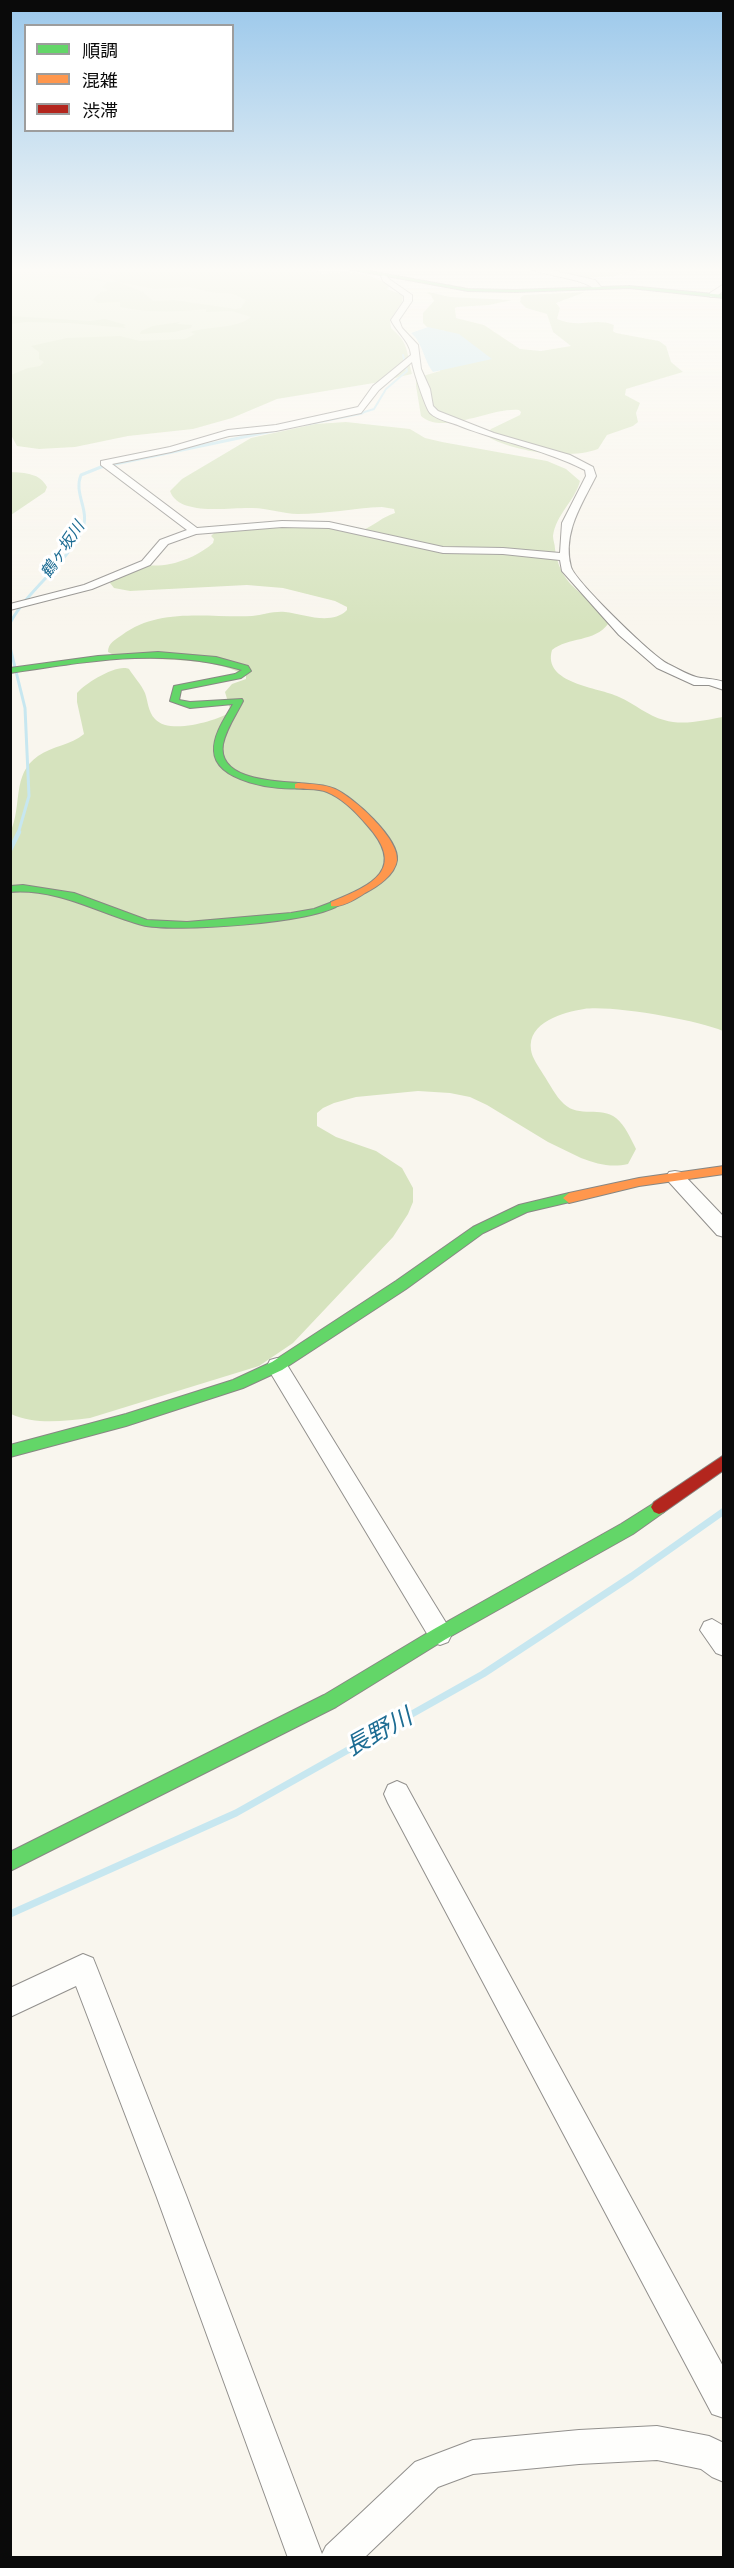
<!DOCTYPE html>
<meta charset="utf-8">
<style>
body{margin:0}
#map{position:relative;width:734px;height:2568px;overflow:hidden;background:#f9f6ee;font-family:"Noto Serif","Noto Sans JP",serif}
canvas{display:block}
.frame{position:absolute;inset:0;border:12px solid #0a0a0a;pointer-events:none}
.legend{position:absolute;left:24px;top:24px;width:210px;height:108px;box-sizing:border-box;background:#fff;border:2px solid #9d9d9d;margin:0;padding:8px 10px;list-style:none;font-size:18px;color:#0a0a0a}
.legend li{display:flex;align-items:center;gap:12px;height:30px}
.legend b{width:30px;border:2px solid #9d9d9d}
</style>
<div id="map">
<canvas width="734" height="2568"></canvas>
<div class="frame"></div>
<ul class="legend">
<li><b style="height:8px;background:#63d668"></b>順調</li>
<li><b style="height:8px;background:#ff974d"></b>混雑</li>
<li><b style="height:8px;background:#b3261e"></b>渋滞</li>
</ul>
</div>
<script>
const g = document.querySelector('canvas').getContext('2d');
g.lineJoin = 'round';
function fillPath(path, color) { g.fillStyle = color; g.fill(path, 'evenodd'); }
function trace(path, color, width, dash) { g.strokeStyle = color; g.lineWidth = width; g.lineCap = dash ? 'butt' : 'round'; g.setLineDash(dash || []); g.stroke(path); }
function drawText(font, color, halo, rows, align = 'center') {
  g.font = font + ' "Noto Serif","Noto Sans JP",serif'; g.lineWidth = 6; g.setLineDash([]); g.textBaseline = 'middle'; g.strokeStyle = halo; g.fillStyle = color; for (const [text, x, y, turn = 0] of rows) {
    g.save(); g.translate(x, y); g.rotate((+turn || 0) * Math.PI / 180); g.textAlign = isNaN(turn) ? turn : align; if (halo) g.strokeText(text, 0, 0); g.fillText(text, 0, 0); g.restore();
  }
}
const green = new Path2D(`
 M11,267H133L259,298L272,322L11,386Z`);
const forest = new Path2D(`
 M98,267H323L317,271L322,274C349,270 366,271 390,286L387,289L403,295L402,302L390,320L391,328C410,344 406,352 412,374L374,383L277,399L232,418L193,429L128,436L75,447L39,449L17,446L11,435V375L28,368L40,366L44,362L39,359V352L31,346L67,338L120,336L140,341L185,339L195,334L190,332C208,326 238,329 251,317L232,311L206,312V309C177,312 150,313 120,307V302L98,303L93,299L101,292L109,290L102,287L107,282C75,276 43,277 11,279L50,276L98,278L107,282H118L110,278V275L115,273V270L96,269ZM118,282L155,289L189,287L210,292L233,294L246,300L241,308L235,309L174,300L153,301L143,292Z
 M523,267H648L615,276L580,278Z
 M429,292L450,297L512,300L489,305L457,307L455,308L456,318L484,325L520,349L541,351L571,346L553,332L547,314L526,308L520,302L521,297L524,295L585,292L556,303L560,308L557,319C580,329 594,317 614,325L613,331L616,333L659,341L666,346L671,362L683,372L626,389L625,395L640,403L636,413L638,422L633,426L607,435L598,449C569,460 517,452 490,438L488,433L491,429L520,415L521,412L519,410C491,407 443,436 421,416L416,386V378L440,371L445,331L428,328L423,323V313L434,301L431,295L426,293Z
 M10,316L90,321L105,319L126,325L123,326L126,328L69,323L26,322L11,324Z
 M180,322L177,324L192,325L191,328L174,332L140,334L141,331L153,326Z
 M346,422L410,429L425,438L442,442L547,461L566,469L580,481C575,501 556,514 553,536C553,540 555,545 555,549C562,596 596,592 608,624C595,642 568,637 552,650C542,684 599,687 619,697C635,704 648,716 664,720C683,726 705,720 723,717V1031C697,1020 612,1005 584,1009C564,1012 527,1022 531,1050C532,1058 539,1067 543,1074C549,1083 556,1097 564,1104C579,1118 601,1106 616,1118C625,1125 631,1139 636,1149L628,1164C611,1168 597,1164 581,1158L548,1142L487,1105L470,1097L450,1093L418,1091L356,1097L334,1103L323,1108L317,1113V1126L336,1137L376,1151L402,1168L413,1188V1202L408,1214L393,1237L293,1343L259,1366L90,1418C63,1421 36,1425 11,1414L10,833C23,805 11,775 38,756C52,746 71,745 84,734L77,702V693C85,683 118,663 129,669C134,677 141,684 145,693C148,701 148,712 155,719C169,735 216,721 231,712L225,692L232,684L246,679V676C220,660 179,660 149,659C134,658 121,660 108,652C108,643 115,640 122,635C159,607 209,618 252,616C263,615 273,611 285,612C304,614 331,626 347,610V607L335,601L283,588L247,585L130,591L114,588L110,583C129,555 144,570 170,564C185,561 202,553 213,543L214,539L211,536L216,531L282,525L363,530C375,525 382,517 395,513L394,509L382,507C354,508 326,514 298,514C283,514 268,508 252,508C231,507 179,517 170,491L182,479L251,438L315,424Z
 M11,472C25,473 40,473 47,487L45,492L11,515Z`);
const water = new Path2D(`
 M428,327L459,334L492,359L433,372C423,359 423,343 411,333Z`);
const streamFar3 = new Path2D(`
 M358,414L374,409L386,389L407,371L403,355`);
const streamFar2 = new Path2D(`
 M307,424L362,413
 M10,623C29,588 65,566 82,530C91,511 73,494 81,475L101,467L277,430
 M10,647L25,708L29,796L18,834`);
const streamFar1 = new Path2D(`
 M10,850L19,832`);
const stream = new Path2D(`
 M10,1914L236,1813L483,1674L632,1576L724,1511`);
const street = new Path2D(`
 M526,267H537L595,280L601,287L594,289C584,278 541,276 526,267Z
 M385,274L389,279L412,295V301L399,320L402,328L418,345L421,369L430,389L433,406L438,411L494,433L570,455L593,467L596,476C582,504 562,533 571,567C575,581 652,656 668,664C677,668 691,677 701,678C710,679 715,679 724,682V690L709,685H694L657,668L619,635L562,571L560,560L503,554L443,553L329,528L282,527L196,534L168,544L150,565L92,589L10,610V604L84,585L142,561L160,540L187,530L101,465V461L170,447L228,430L276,425L358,407L373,386L411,355C410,341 397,333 391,320L404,301V296L383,281L381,276ZM412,362C413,370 426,409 430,413C437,420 451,422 460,426C501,442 546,450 585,470L586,476L562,523L560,553L503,548L443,547L329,522L282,521L197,528L112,464L171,452L229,436L276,431L361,413L379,390Z
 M724,284V290L716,297H710V293Z
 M675,1171L681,1172L724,1217V1237L717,1235L669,1182L666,1177L669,1172Z
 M277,1358L284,1360L448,1626L452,1634L448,1642L440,1645L432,1642L270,1372L267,1366L270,1360Z
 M712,1619L724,1626V1656L716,1653L700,1630L704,1622Z
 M397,1781L406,1785L724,2368V2418L712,2414L388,1803L384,1794L388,1785Z
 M83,1954L93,1958L97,1968L186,2195L322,2554L326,2546L415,2462L473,2440L579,2430L657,2426L709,2436L724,2443V2482L712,2477L701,2469L657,2460L579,2464L473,2474L438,2487L364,2558H288L156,2195L76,1986L10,2017V1988Z`);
const fast = new Path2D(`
 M337,267H347L468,289L515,290L629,286L724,295V298L629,288L515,292L468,291Z
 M158,652L216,657L248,666L251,671L241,678L181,690L179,700L190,702L242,699L243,701C236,715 226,729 223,744C217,780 275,781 298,783L301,784V788C278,791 215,782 214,751C213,735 225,718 233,704L190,708L170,701L174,686L235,674L242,670C163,647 90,661 10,673V668L98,656Z
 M23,885L74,893L147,920L187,922L291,913L314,909L335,901L340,904C319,923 171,933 142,925C98,913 58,888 10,892V886Z
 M569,1193L574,1195L575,1198L574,1201L527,1212L483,1233L406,1289L282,1370L243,1388L126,1426L10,1457V1445L126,1414L233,1380L272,1362L396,1281L473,1227L519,1205Z
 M659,1500L664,1502L667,1507L664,1512L633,1534L446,1639L336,1707L10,1871V1852L324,1695L434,1629L621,1524Z`);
const slow = new Path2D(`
 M298,783C310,784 324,784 335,789C353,797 399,838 397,860C395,875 377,887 365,893C356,899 342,908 331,906V902C373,885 407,869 367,825C357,813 342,798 327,792C317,788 305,790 295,788V784Z
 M724,1166V1174L639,1186L569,1203L563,1198L569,1193L639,1178Z`);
const jam = new Path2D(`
 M724,1455V1470L664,1512L659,1514L654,1512L651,1507L654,1502Z`);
const farWaternames = [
 ["鶴ヶ坂川",63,550,-56]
];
const nearWaternames = [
 ["長野川",379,1733,-29]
];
fillPath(green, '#e4edcf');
fillPath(forest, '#d6e3be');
fillPath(water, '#c7e7f0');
trace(streamFar3, '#c7e7f0', 2);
trace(streamFar2, '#c7e7f0', 3);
trace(streamFar1, '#c7e7f0', 4.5);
trace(stream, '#c7e7f0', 7);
trace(street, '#92908d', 2);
trace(fast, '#888783', 2);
trace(slow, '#888783', 2);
trace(jam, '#888783', 2);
fillPath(street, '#fefefc');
fillPath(fast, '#63d668');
fillPath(slow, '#ff974d');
fillPath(jam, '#b3261e');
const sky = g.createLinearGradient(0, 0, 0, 627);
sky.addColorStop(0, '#9bc8eb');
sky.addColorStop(0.43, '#fcfbf7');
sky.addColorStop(1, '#fcfbf700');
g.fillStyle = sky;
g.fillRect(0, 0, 734, 627);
drawText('italic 16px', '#1d6c93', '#fff', farWaternames);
drawText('italic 24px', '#1d6c93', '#fff', nearWaternames);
</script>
